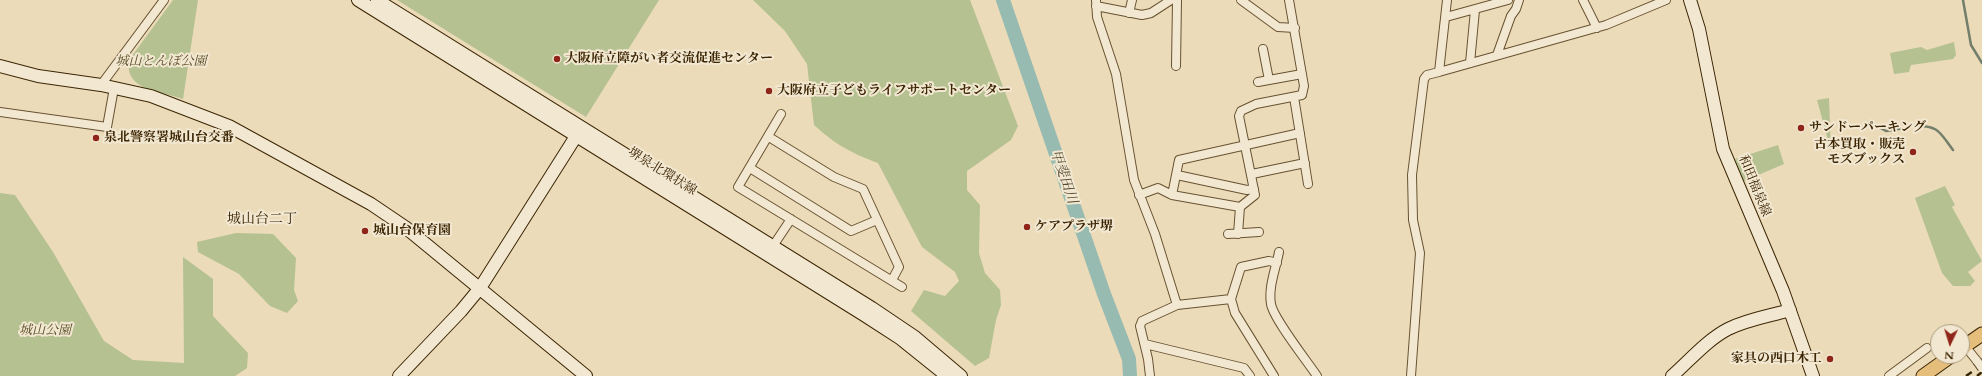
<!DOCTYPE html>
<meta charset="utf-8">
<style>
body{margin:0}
#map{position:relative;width:1982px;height:376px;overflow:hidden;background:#ebdbb9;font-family:Cardo,serif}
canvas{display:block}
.north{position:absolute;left:1930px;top:324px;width:40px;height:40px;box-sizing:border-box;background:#f2e8d2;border:1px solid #a99a7f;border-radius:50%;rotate:184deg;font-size:11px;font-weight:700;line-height:16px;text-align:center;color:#3c2503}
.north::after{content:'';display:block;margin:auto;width:14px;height:18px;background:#8f2418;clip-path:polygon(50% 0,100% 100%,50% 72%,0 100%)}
</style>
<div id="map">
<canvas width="1982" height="376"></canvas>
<div class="north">N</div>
</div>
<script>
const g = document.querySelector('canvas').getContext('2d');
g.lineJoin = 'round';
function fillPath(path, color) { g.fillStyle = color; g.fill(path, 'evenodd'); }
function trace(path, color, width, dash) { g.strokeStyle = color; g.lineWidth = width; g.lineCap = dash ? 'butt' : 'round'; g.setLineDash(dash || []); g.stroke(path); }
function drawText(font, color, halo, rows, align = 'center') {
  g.font = font + ' Cardo,"Noto Serif JP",serif'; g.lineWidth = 4; g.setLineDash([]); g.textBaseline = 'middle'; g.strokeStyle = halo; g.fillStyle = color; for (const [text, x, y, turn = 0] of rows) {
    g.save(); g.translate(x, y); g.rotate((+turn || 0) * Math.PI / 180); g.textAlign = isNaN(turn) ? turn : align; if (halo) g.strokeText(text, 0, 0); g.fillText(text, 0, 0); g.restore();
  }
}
const green = new Path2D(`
 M173,0H198L183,99C161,91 124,91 129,60Z
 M397,0H659L586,117Z
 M753,0H970L1018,126L1011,140L967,171V190L980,205L979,253L985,273L1000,290L1001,305L996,320L989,358L975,366L911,311L924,290L945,296L959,281L955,272L922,247L878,163C851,153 836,145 814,125L807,64L785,31Z
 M1954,42L1956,55L1953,59L1911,65L1909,72L1894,74L1890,53L1921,47L1927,50Z
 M1829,98L1831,151L1817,100Z
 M1778,145L1784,164L1742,182L1735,159Z
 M1945,186L1955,205L1952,207L1982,261L1968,272L1975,281L1970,286H1953L1942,273L1915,198Z
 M0,193L15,195L53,252L104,341L133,360L184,363L183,257L213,279V316L248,353L247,368L235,376H0Z
 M236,233L273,234L296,258L294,290L298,301L287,313L270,306L239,274L198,252L197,242Z`);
const stream = new Path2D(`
 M1963,0L1971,45L1982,63
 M1869,122L1886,131L1905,128
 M1915,126C1939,125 1940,133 1953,150`);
const river = new Path2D(`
 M1003,0L1104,294L1129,359L1130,376`);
const street = new Path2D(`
 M1096,0L1097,17L1116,74L1134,180L1155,234L1177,305
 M1241,0L1278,27L1295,28
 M1583,0L1597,28
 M1096,6L1142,15L1151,13L1171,0
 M1129,13L1132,0
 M1446,17L1508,0
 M1263,49L1269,80
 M1497,55L1511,16L1516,9L1519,0
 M1470,63L1475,10
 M1176,66L1177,0
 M1439,72L1447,0
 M1258,82L1302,74
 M101,85L164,0
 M1294,97L1308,184
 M0,112L107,127L114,88
 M781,114L738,187L902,287
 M769,137L834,177L863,189L899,267L892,280
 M750,168L851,231L877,220
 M1252,174L1305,163
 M1177,175L1247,190L1254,189
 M1139,195L1158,188L1172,195L1240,207
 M1172,195L1179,160L1300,133
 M1228,234L1259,232
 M1238,234L1240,207L1255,195L1239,116L1241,111L1256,104L1302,95L1304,86L1289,0
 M773,246L791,219
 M1279,252C1276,268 1268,287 1271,304C1273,318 1307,361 1317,376
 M1145,344L1244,368L1250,376
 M1965,346L1977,361
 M1150,376L1148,359L1140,326L1142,321L1177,305L1231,299
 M1274,376L1235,313L1231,299L1241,267L1269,261L1277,263
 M1411,376L1420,253L1413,220L1412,175L1424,79L1427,75L1439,72L1606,25L1666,0
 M1889,376L1927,348`);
const secondary = new Path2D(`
 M358,0L864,315L901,339L947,376
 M377,0L872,308L915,337L961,376
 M1690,0L1699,29L1723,149L1783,291L1813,376
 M0,66L38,76L101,85L151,96L229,126L371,204L405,227L586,376
 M399,376L461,311L480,288L580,130
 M1672,376C1690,360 1707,340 1728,329C1748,319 1770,316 1790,310`);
const primary = new Path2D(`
 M1962,348L1982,334
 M1923,376L1951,356`);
const rail = new Path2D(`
 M1966,376L1982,365
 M1977,376L1982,372`);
const streetBridge = new Path2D(`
 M1977,361L1982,368`);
const markers = [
 [557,59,4,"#8f2418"],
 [769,91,4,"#8f2418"],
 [1801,128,4,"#8f2418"],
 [96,138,4,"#8f2418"],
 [1913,152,4,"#8f2418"],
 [1027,227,4,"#8f2418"],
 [365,231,4,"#8f2418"],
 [1830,359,4,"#8f2418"]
];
const poiNames = [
 ["大阪府立障がい者交流促進センター",565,59],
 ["大阪府立子どもライフサポートセンター",777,91],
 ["サンドーパーキング",1809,128],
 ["泉北警察署城山台交番",104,138],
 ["古本買取・販売",1905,145,"right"],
 ["モズブックス",1905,160,"right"],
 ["ケアプラザ堺",1035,227],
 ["城山台保育園",373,231],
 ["家具の西口木工",1822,359,"right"]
];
const parkNames = [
 ["城山とんぼ公園",161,62],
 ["城山公園",45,331]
];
const streetNames = [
 ["堺泉北環状線",662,172,32],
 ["和田福泉線",1754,186,68]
];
const waterNames = [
 ["甲斐田川",1063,177,71]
];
const neighbourhoodNames = [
 ["城山台二丁",262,220]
];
fillPath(green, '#b5c191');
trace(stream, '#737f6b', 2.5);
trace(river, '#98bbb1', 14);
trace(street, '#685230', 10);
trace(secondary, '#3c2503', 14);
trace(primary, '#3c2503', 15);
trace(street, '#f2e8d2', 8);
trace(secondary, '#f2e8d2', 12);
trace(primary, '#e6be7c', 13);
trace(rail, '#3c2503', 2.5, [7, 7]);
trace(streetBridge, '#685230', 10, []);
trace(streetBridge, '#f2e8d2', 8);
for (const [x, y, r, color] of markers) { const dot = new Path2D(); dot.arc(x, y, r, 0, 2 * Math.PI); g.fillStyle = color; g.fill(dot); trace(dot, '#f2e8d2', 1.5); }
drawText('bold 13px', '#3c2503', '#f2e8d2', poiNames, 'left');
drawText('italic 13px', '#5a4c26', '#f2e8d2', parkNames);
drawText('13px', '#3c2503', '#f2e8d2', streetNames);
drawText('italic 14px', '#534a2e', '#f2e8d2', waterNames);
drawText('14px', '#3c2503', '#f2e8d2', neighbourhoodNames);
</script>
